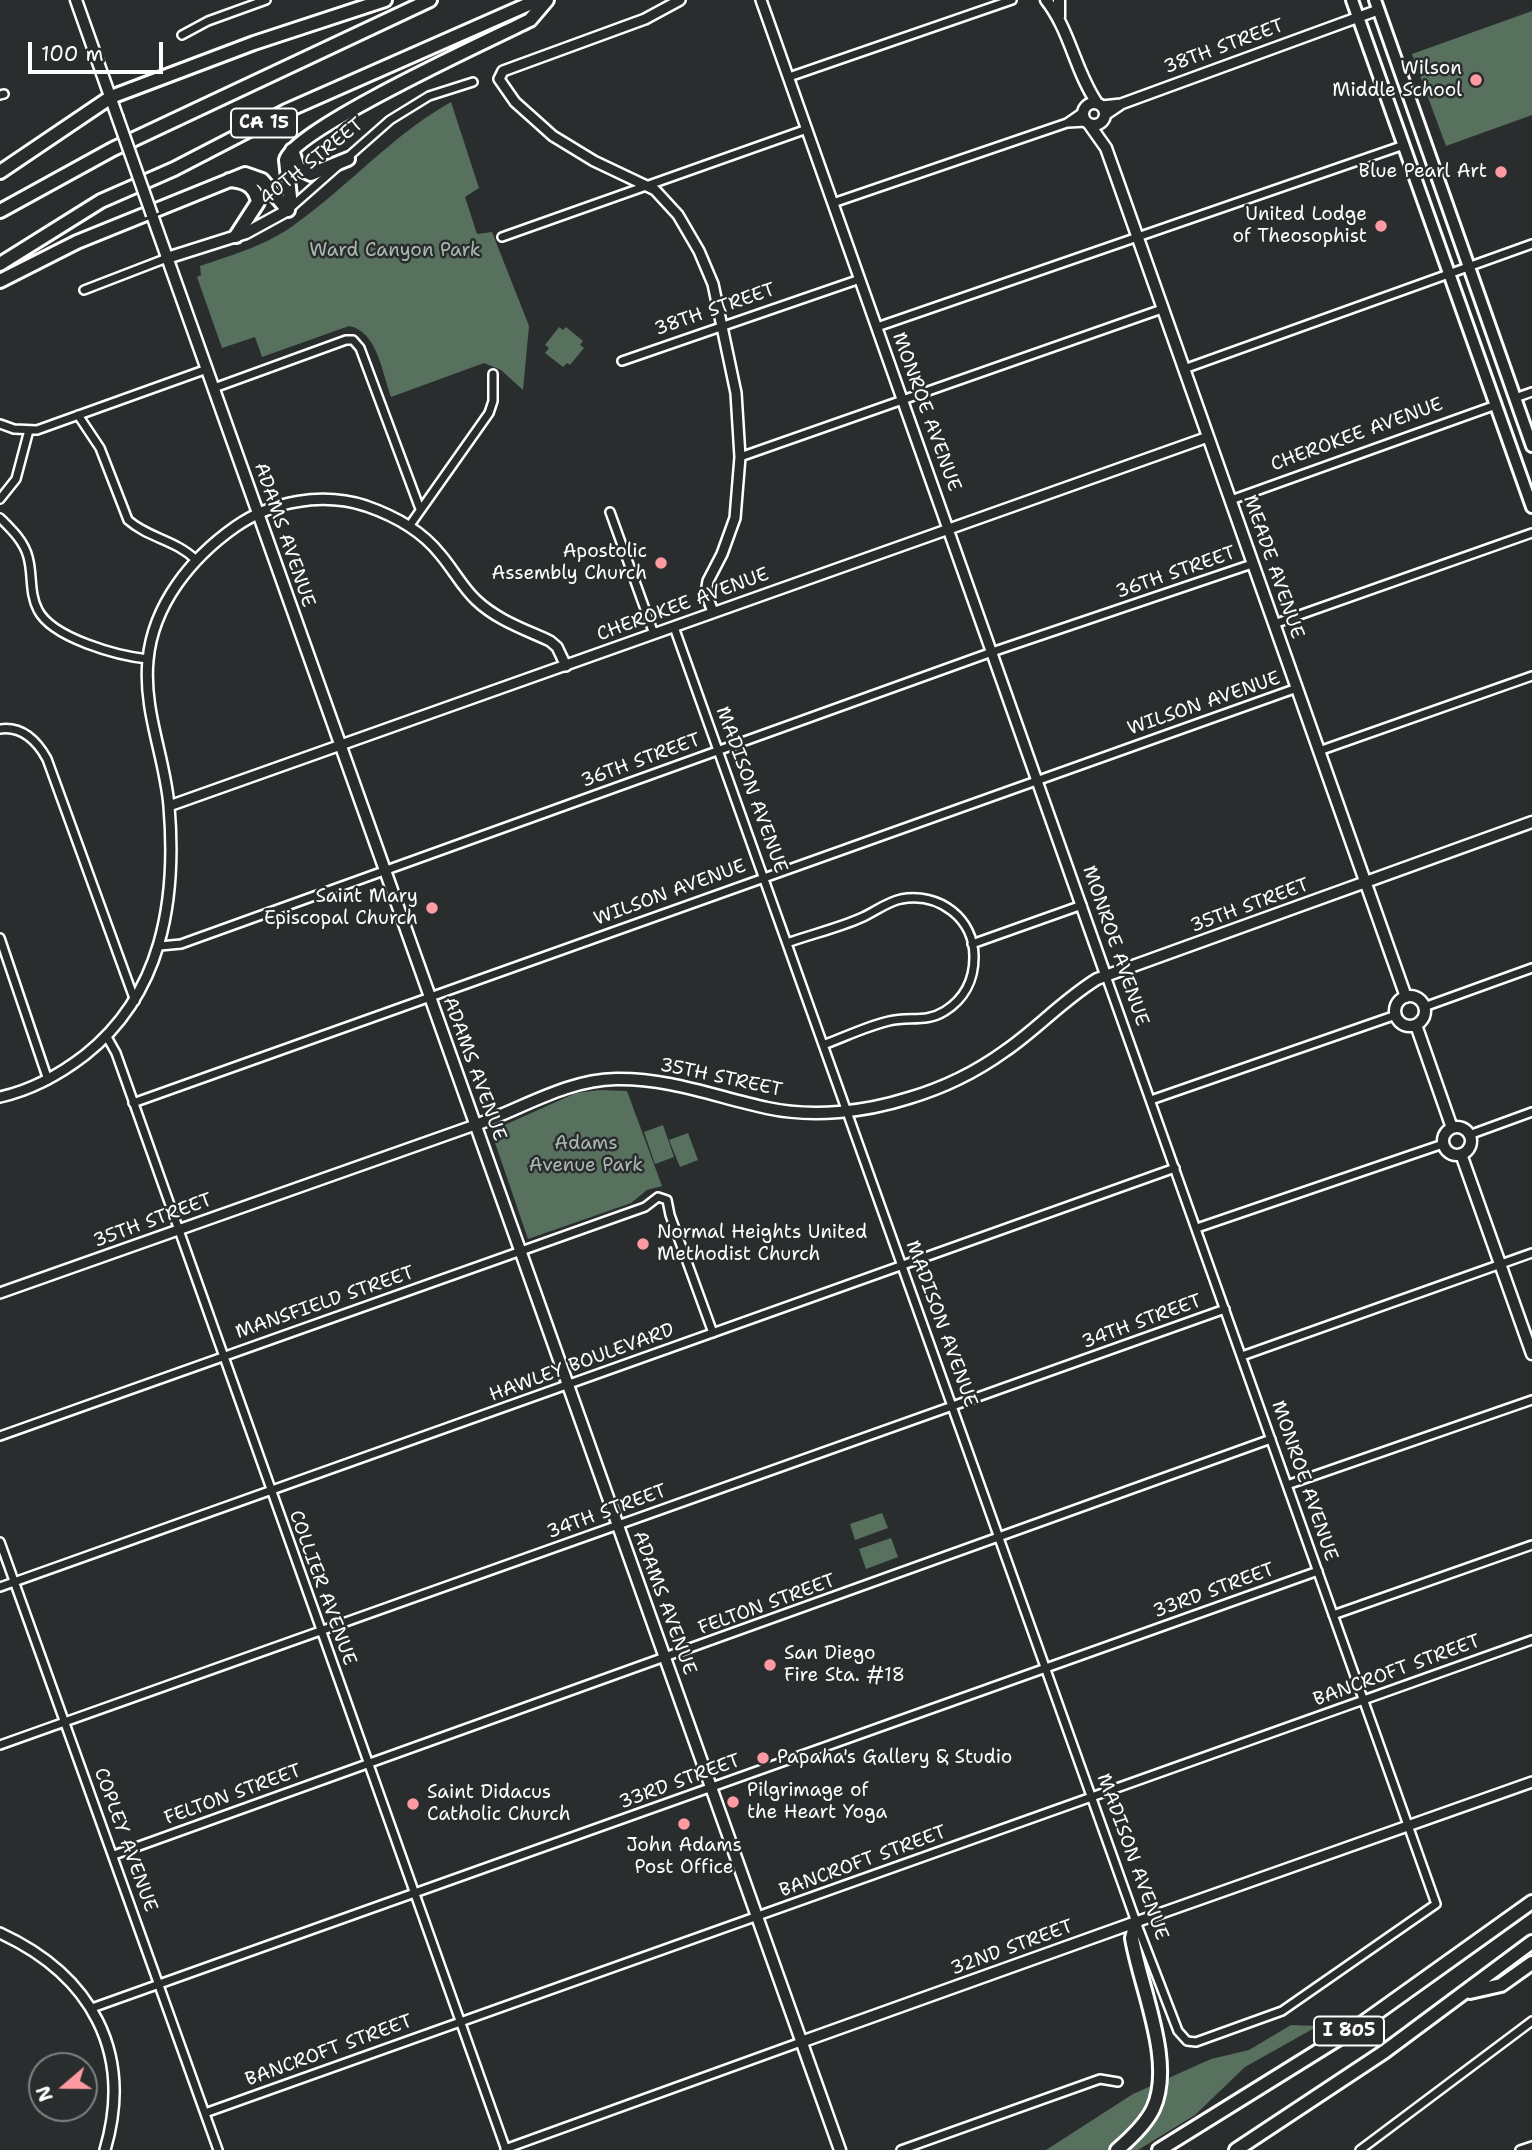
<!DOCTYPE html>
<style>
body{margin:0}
#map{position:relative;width:1532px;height:2150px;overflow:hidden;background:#2a2d2e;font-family:"Shantell Sans",sans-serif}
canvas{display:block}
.north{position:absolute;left:28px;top:2052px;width:70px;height:70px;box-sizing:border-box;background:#2a2d2e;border:2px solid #7f8182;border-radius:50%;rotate:250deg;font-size:19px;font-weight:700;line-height:28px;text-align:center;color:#fff}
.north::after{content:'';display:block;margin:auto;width:24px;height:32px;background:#ff9aa2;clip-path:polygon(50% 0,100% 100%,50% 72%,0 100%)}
.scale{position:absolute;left:28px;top:42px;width:135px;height:32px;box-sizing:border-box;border:4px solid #fff;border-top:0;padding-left:9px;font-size:21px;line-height:24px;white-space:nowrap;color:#fff;-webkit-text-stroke:5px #2a2d2e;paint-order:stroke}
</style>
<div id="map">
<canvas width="1532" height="2150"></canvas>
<div class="north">N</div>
<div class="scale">100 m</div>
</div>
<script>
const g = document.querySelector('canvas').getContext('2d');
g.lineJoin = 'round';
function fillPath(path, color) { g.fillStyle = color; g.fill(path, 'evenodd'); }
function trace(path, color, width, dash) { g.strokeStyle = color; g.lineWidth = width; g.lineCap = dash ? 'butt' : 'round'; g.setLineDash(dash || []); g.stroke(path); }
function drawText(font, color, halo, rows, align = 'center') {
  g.font = font + ' "Shantell Sans",sans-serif'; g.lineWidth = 5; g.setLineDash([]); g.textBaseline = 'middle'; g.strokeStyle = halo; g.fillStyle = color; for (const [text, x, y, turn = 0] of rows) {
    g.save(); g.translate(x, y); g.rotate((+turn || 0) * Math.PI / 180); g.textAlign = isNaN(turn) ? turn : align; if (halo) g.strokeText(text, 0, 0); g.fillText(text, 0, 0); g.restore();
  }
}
const green = new Path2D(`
 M1532,11V115L1446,146L1412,54Z
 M451,102L479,188L465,197L477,234L492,232L529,326L523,390L501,370L484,363L391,397C382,372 377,331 349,326L262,357L255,337L222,348L197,277L201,275L200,266C232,255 267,245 294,225C349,186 392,135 451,102Z
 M559,327L563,330L566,327L583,341L580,345L584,348L570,365L567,363L563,367L545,353L549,348L545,345Z
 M600,1090L627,1091L662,1186L647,1190L631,1203L528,1239L491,1131L576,1093Z
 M663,1125L674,1157L655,1164L644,1132Z
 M688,1133L698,1160L680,1167L669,1140Z
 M882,1513L888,1528L855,1540L850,1524Z
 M891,1538L898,1557L866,1569L859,1549Z
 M1291,2025L1318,2026L1245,2067L1195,2115L1138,2150H1046L1133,2094L1211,2059L1249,2050Z`);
const minor = new Path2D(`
 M182,35L208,21L266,0
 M789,77L1012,0
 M0,95L4,94
 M1068,123L1086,122
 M833,203L1067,123L1083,112
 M289,209L390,120L429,96L473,82
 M502,237L807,129
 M84,290L167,258
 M877,327L1404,145
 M622,361L860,279
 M1184,369L1532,244
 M214,388L346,340H353L360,348L420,509
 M1515,398L1532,392
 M78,415L100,448L128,520C148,538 176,540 196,560
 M0,424L14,429L37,430L207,369
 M740,457L1162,309
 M0,499L16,479L29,430
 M1231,500L1496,405
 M610,512L654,634
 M0,518C11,529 24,541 28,557C33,574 29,593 38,610C52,638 118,656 148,659
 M410,525L489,413L493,401V374
 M1274,624L1532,533
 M674,627L1136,1922L1178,2031L1187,2041L1196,2042L1282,2011L1436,1904L1106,976
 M0,729C22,726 37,741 47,759L135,1001
 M1319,751L1532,676
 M0,938L48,1080
 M787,943C812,934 839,928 863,917C876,911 887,902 901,899C939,892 974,918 974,957C974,980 964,999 945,1011C926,1023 909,1016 889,1021C867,1026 845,1037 823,1045
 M972,944L1082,905
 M160,946L181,944L992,652L1252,564
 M1424,1007L1532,968
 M107,1037L116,1053L506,2150
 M1151,1100L1396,1015
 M133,1103L1297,688
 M1469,1135L1532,1112
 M1197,1228L1443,1144
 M1242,1356L1532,1253
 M0,1436L645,1207L658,1197L667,1200L670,1215L713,1333
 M1287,1485L1532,1400
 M0,1542L218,2150
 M0,1587L1175,1168
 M1333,1615L1532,1545
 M0,1745L1225,1309
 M114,1855L1271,1439
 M92,2008L1318,1571
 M205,2113L1532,1640
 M505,2149L801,2042
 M901,2150L1100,2079L1118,2082
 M1360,2150L1532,2021
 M1520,2150L1532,2146`);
const tertiary = new Path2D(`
 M680,0L645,19L503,71L499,79L515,102L553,136L594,161L655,190L678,215L699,251L713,284L736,393L740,457L735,518L722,554L708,581L706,593L713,612
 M761,0L1106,976
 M1102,106L1121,104L1378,10
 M1105,115L1120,105
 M169,806L1208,437
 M0,1097C32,1090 59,1075 85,1055C162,994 177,901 169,806C165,757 143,711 148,660C153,605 191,558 235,527C272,501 322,492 366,506C395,516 421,530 440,554C453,569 462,587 476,600C497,620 524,629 550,641L557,647L566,666
 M0,1293L475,1125
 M1136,1922L1532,1782
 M0,1933C91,1975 134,2052 105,2150`);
const secondary = new Path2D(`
 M76,0L117,116
 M1046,0C1070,30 1075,71 1097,103
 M1059,17V0
 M1083 114a11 11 0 1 1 22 0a11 11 0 1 1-22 0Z
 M1089,124L1106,148L1116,176L1406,997
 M152,215L840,2150
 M167,258L246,233L288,210
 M1395 1011a15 15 0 1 1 30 0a15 15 0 1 1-30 0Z
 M1416,1025L1452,1128
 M475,1125C522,1109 565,1080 616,1079C669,1078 716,1097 767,1108C813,1118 865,1112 909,1098C943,1088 976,1072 1005,1051C1037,1029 1063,1000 1097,979L1532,822
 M1443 1141a14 14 0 1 1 28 0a14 14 0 1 1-28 0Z
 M1461,1154L1532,1354
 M801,2042L1136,1922`);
const primary = new Path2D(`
 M1352,0L1532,507
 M1375,0L1532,446`);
const motorway = new Path2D(`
 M292,150L298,168L311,174L348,159
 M0,172L111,97L254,43L385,0
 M229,180C245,181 255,186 258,202L236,236
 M288,210L290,197L286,160C294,129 492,39 530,20L547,0
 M0,211L113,149L430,0
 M0,264L101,201L174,169L286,111L538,0
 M0,281L77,242L245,174L262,180L288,210
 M1470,1992L1501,1985L1532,1963
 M1117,2150C1131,2138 1145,2125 1153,2109C1175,2062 1140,1987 1132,1938L1136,1922
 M1159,2150L1357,2027L1532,1902
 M1236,2150L1384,2052L1532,1942`);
const secondaryBridge = new Path2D(`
 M117,116L152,215`);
const markers = [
 [1476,80,7,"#ff9aa2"],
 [1501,172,7,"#ff9aa2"],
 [1381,226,7,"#ff9aa2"],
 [661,563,7,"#ff9aa2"],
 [432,908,7,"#ff9aa2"],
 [643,1244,7,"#ff9aa2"],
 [770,1665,7,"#ff9aa2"],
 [763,1758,7,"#ff9aa2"],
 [733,1802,7,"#ff9aa2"],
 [413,1804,7,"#ff9aa2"],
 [684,1824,7,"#ff9aa2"]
];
const shields = [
 [264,123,66],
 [1349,2031,70]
];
const shieldNames = [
 ["CA 15",264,123],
 ["I 805",1349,2031]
];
const streetNames = [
 ["38TH STREET",1224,47,-20],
 ["40TH STREET",312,162,-39],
 ["38TH STREET",715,310,-19],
 ["MONROE AVENUE",926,412,70],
 ["CHEROKEE AVENUE",1357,435,-20],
 ["ADAMS AVENUE",284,535,71],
 ["MEADE AVENUE",1273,567,71],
 ["36TH STREET",1176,573,-19],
 ["CHEROKEE AVENUE",683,605,-20],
 ["WILSON AVENUE",1204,704,-19],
 ["36TH STREET",641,761,-20],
 ["MADISON AVENUE",751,790,70],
 ["WILSON AVENUE",670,893,-20],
 ["35TH STREET",1250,906,-20],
 ["MONROE AVENUE",1115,946,71],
 ["ADAMS AVENUE",474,1069,70],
 ["35TH STREET",721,1078,12],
 ["35TH STREET",153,1221,-20],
 ["MANSFIELD STREET",325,1303,-19],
 ["34TH STREET",1142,1322,-20],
 ["MADISON AVENUE",941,1324,70],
 ["HAWLEY BOULEVARD",582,1363,-20],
 ["MONROE AVENUE",1304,1481,71],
 ["34TH STREET",607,1512,-20],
 ["COLLIER AVENUE",322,1588,70],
 ["33RD STREET",1214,1591,-20],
 ["ADAMS AVENUE",664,1603,70],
 ["FELTON STREET",767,1605,-20],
 ["BANCROFT STREET",1397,1671,-20],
 ["33RD STREET",680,1782,-20],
 ["FELTON STREET",233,1795,-20],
 ["COPLEY AVENUE",125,1840,70],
 ["MADISON AVENUE",1132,1857,70],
 ["BANCROFT STREET",863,1862,-20],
 ["32ND STREET",1012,1948,-20],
 ["BANCROFT STREET",329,2051,-20]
];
const poiNames = [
 ["Wilson",1462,69],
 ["Middle School",1462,91],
 ["Blue Pearl Art",1487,172],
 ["United Lodge",1367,215],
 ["of Theosophist",1367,237],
 ["Apostolic",647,552],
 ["Assembly Church",647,574],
 ["Saint Mary",418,897],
 ["Episcopal Church",418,919],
 ["Normal Heights United",657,1233,"left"],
 ["Methodist Church",657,1255,"left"],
 ["San Diego",784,1654,"left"],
 ["Fire Sta. #18",784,1676,"left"],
 ["Papaha's Gallery & Studio",777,1758,"left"],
 ["Pilgrimage of",747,1791,"left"],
 ["the Heart Yoga",747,1813,"left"],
 ["Saint Didacus",427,1793,"left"],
 ["Catholic Church",427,1815,"left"],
 ["John Adams",684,1846,"center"],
 ["Post Office",684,1868,"center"]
];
const parkNames = [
 ["Ward Canyon Park",395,251],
 ["Adams",586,1144],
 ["Avenue Park",586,1166]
];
fillPath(green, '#58715f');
trace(minor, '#fff', 12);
trace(tertiary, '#fff', 14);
trace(secondary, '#fff', 15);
trace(primary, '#fff', 16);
trace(motorway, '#fff', 18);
trace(minor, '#2a2d2e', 7);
trace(tertiary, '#2a2d2e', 9);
trace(secondary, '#2a2d2e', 10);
trace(primary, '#2a2d2e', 10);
trace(motorway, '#2a2d2e', 12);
trace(secondaryBridge, '#fff', 15, []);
trace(secondaryBridge, '#2a2d2e', 10);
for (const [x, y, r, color] of markers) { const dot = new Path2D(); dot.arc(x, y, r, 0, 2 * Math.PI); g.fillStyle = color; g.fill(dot); trace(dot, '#2a2d2e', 2.5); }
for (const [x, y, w] of shields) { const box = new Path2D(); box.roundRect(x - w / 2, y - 14.5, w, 29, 5); g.fillStyle = '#2a2d2e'; g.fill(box); trace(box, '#fff', 2); }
drawText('bold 18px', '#fff', null, shieldNames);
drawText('19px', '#fff', '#2a2d2e', streetNames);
drawText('19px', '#fff', '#2a2d2e', poiNames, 'right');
drawText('19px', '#acb8af', '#2a2d2e', parkNames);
</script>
